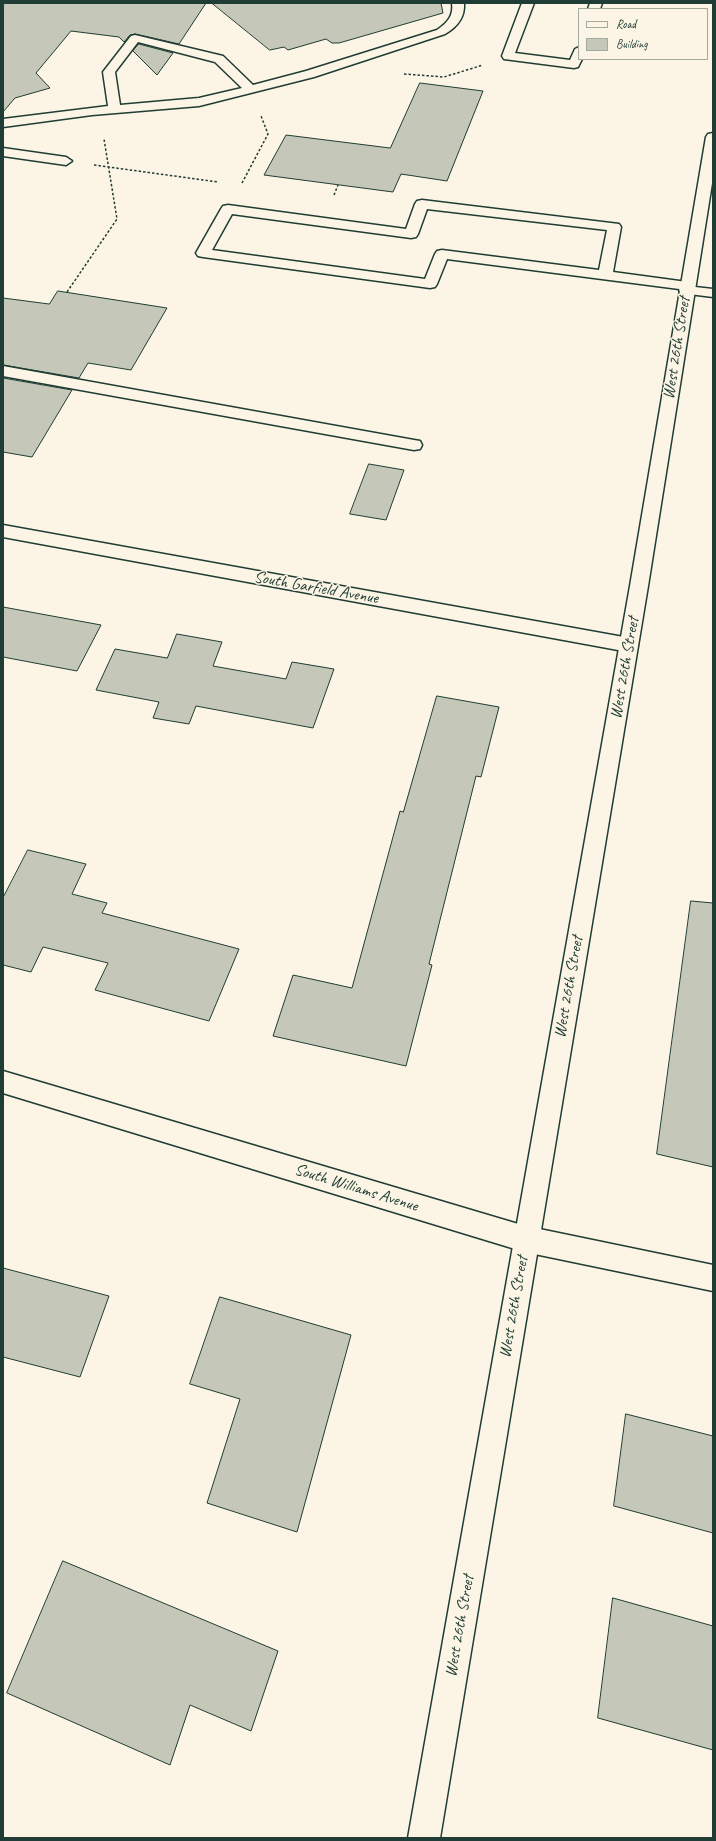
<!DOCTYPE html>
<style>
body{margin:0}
#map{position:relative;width:716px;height:1841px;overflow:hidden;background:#fcf5e5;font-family:Caveat,sans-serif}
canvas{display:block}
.frame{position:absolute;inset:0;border:4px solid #1f3d34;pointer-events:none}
.legend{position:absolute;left:578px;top:8px;width:130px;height:52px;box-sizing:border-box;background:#fcf5e5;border:1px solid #a4ab9e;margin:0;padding:5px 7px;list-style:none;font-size:12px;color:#1f3d34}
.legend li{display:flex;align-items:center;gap:8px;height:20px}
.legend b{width:20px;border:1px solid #a4ab9e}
</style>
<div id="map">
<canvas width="716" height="1841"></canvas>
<div class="frame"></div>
<ul class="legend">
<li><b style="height:5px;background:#fcf5e5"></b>Road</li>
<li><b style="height:11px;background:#c5c7b9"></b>Building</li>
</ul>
</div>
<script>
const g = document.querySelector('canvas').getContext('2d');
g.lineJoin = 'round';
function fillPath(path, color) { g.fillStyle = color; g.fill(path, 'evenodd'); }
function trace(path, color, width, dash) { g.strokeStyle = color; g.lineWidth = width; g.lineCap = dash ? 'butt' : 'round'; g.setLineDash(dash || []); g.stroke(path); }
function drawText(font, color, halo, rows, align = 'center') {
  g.font = font + ' Caveat,sans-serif'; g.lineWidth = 3; g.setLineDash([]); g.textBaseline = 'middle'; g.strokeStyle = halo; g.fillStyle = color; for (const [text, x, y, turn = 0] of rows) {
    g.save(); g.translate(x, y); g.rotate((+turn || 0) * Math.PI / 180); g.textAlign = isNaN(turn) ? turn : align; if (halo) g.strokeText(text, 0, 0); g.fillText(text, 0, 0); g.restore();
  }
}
const building = new Path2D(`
 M3,3H206L179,44L135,34L130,35L124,42L119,37L71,31L36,73L50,88L15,98L3,112Z
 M212,3H441L443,13L339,43H332L326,39L288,50L284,47L270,50Z
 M139,44L173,53L157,75L133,51Z
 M420,83L483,91L447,181L401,174L393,192L264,175L286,135L390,148Z
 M58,291L167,308L131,370L88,363L79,378L3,365V298L49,304Z
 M3,378L72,390L32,457L3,452Z
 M369,464L404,470L386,520L350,514Z
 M3,607L101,625L77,671L3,657Z
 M177,634L222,642L213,666L286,679L292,662L334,669L313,728L196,706L189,724L153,718L159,702L96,690L115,649L167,658Z
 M437,696L499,707L481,777L476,776L429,964L432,965L406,1066L273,1036L293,975L352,988L400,811L403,812Z
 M28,850L86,864L72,894L107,903L102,913L239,949L209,1021L95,990L108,963L43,947L31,972L3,965V898Z
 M691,901L713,903V1167L657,1154Z
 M3,1268L109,1296L80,1377L3,1357Z
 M220,1297L351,1335L297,1532L207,1503L240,1399L190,1384Z
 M626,1414L713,1436V1533L614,1506Z
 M63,1561L278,1651L251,1731L190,1705L170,1765L7,1693Z
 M613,1598L713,1626V1750L598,1718Z`);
const path = new Path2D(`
 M404,74L444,77L483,65
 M94,165L218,182
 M242,183L268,134L261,116
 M334,195L338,185
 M67,292L117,219L104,139`);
const service = new Path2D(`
 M452,3H464C465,18 457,27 445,34L314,77L199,106L92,115L3,127V119L108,106L103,72L131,36L135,35L223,56L253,85L306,71L437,30C447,23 454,16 452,3ZM138,42L215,62L242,88L199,98L120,105L115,72Z
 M522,3H534L515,53L570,60L575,49L579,47V59H582L578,67L574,68L504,59L502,56Z
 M590,3H602L600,9H588Z
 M3,148L66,157L72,161L66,165L3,156Z
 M422,200L619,224L621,227L613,272L687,282L692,283L694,286L692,289L687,290L447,259L437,284L435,287L430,288L203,257L198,256L196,253L221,209L223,206L228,205L406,229L415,204L417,201ZM427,209L607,230L599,270L442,250L437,251L435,254L425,279L212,250L232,214L411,238L416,237L418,234Z
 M3,366L414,440L420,441L422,445L420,449L414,450L3,376Z`);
const minor = new Path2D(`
 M686,286L713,289V297L681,293L679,290L681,287Z
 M3,525L629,638L636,640L638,645L636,650L629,652L3,537Z
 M3,1071L525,1226L713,1265V1291L525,1252L3,1093Z`);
const secondary = new Path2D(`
 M713,133V177L648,586L440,1838H408L630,586L706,137L708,134Z`);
const streetNames = [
 ["West 26th Street",677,348,-81],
 ["South Garfield Avenue",316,588,10],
 ["West 26th Street",625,668,-80],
 ["West 26th Street",569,987,-80],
 ["South Williams Avenue",356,1188,17],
 ["West 26th Street",514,1307,-80],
 ["West 26th Street",460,1626,-80]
];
fillPath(building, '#c5c7b9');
trace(building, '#1f3d34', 1);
trace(service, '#1f3d34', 3);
trace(minor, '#1f3d34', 3);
trace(secondary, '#1f3d34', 3);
trace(path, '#1f3d34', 1.5, [2.5, 2]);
fillPath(service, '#fcf5e5');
fillPath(minor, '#fcf5e5');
fillPath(secondary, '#fcf5e5');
drawText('17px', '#1f3d34', '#fcf5e5', streetNames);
</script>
